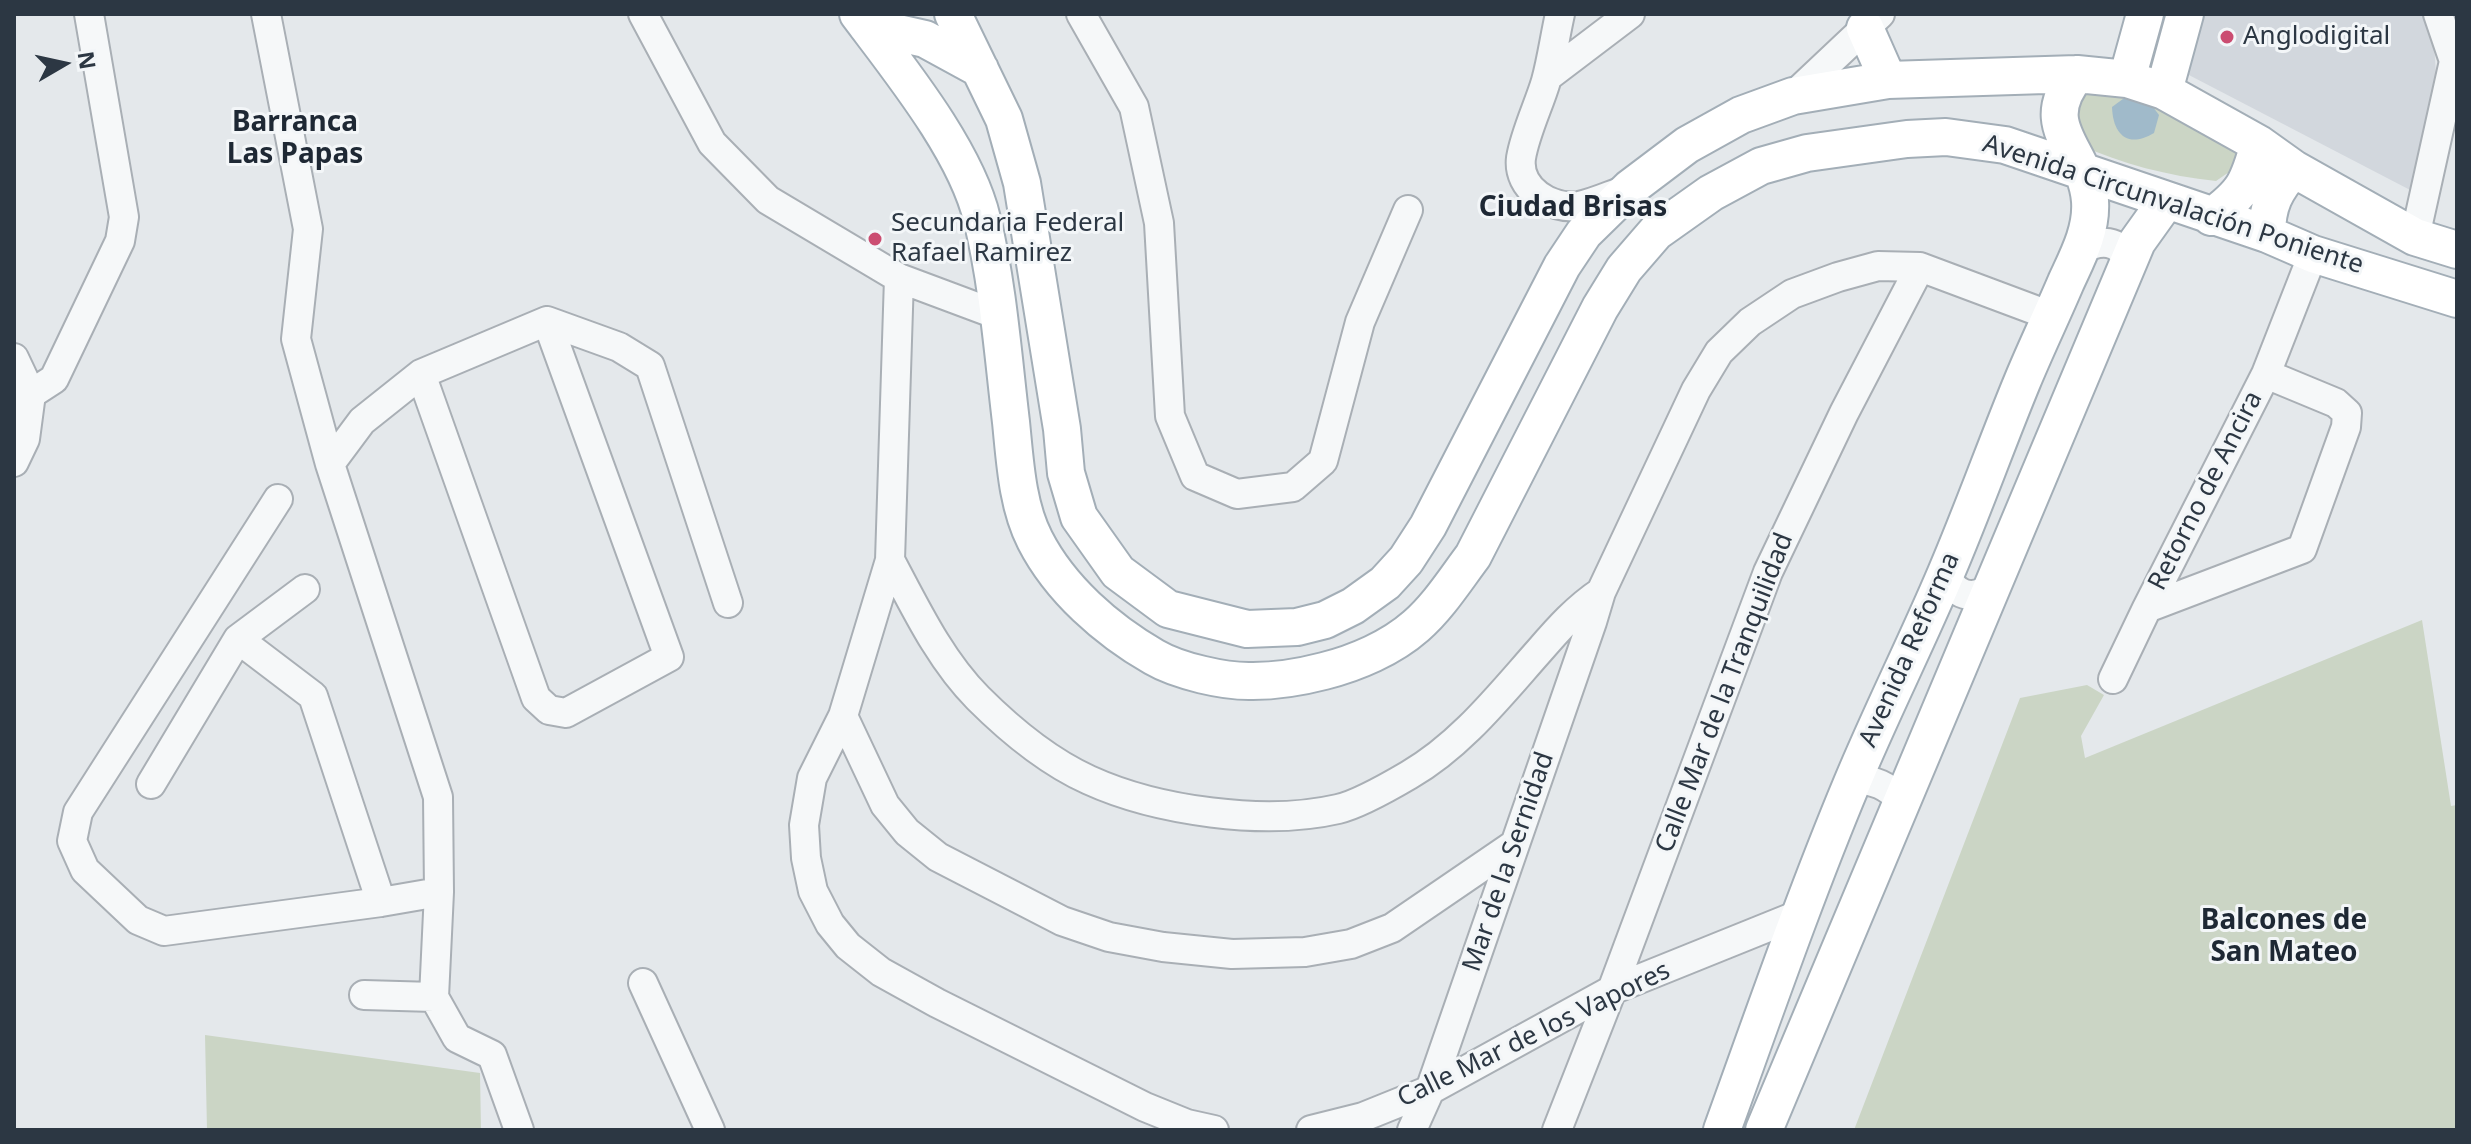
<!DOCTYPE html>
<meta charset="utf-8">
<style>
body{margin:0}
#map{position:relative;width:2471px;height:1144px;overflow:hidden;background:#e4e8eb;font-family:"Noto Sans",sans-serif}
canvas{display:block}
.frame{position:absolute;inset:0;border:16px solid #2c3743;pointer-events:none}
.north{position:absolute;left:24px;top:24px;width:80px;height:80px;-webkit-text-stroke:6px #f3f6f8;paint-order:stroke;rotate:81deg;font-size:22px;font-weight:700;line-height:32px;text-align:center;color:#2c3743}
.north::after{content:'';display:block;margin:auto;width:28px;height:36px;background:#2c3743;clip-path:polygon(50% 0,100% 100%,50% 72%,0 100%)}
</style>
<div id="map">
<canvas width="2471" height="1144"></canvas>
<div class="frame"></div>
<div class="north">N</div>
</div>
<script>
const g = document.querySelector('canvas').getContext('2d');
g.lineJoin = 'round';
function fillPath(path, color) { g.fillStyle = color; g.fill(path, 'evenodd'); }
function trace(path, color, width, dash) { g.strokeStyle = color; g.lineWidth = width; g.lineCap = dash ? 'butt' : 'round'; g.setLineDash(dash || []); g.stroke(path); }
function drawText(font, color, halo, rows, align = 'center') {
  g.font = font + ' "Noto Sans",sans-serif'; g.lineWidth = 6; g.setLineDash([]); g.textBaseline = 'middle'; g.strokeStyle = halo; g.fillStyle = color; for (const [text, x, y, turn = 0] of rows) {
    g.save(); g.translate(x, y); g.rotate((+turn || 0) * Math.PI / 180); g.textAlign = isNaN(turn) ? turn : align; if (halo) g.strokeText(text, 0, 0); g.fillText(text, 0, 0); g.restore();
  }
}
const built = new Path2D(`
 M2203,14H2427L2433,26L2437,92L2414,192L2187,74Z`);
const green = new Path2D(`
 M2095,74L2241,144L2235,168L2216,181C2168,176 2122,164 2078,144L2068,88Z
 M2422,620L2451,806L2457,805V1130H1854L2020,698L2087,685L2104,695L2081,736L2085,758Z
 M205,1035L480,1073L481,1130H207Z`);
const water = new Path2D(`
 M2144,95L2159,115L2154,133C2127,149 2113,134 2112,107L2127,96Z`);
const minor = new Path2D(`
 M266,14L308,229L296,339L330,464L438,797L439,892L434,997L457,1038L492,1055L519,1130
 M643,14L712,143L768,200L899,278L998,315
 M1081,14L1134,107L1159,223L1170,416L1195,476L1237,494L1293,487L1323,461L1360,322L1408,210
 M1560,14C1555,36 1552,59 1546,81C1539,105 1525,133 1521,158C1517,189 1551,210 1579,206C1594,203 1611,195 1626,190
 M1547,77L1630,14
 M1793,96L1880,14
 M2415,237L2454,61L2438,14
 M2081,250C2100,239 2119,239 2129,261
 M899,278L890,560L843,716L812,778L804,825L806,858L813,891L830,924L848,946L881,972L937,1003L1145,1107L1187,1124L1214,1130
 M14,358L31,394
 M421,374L536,698L549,710L566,713L669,657L547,321
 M14,405L54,379L120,241L124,217L89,14
 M14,462L25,439L31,394
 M330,464L362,421L421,374L547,321L619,347L650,366L728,603
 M278,499L78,812L72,841L85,870L138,920L164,931L381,902L439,892
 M890,560C915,607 940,660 978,698C1010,730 1047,761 1089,780C1157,811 1265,826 1338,809C1356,805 1392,785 1409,775C1461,745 1500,695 1540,650C1559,628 1577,608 1601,592
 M1946,572C1952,596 1974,602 1992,586
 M2147,608L2302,549L2346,427L2347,413L2336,403L2266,374
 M238,639L313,696L381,902
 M2113,679L2147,608L2266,374L2313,254
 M843,716L885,805L907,832L938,857L1062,921L1109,937L1163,947L1232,954L1305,952L1351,944L1392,928L1515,844
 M1853,780C1875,779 1887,786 1903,801
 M151,784L238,639L305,589
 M643,983L710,1130
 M364,995L434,997
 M1311,1130L1363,1117L1430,1090L1612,990L1798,915
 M1412,1130L1430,1090L1592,622L1601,592L1696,390L1719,352L1750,322L1792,294L1838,277L1878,266L1920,267L2051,316
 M1557,1130L1612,990L1768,572L1844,413L1920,267`);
const major = new Path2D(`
 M858,14C900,70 966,151 982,219C998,285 1003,355 1011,422C1015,461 1017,505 1035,540C1060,589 1107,630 1154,657C1178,671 1225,682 1253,681C1277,681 1301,677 1324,671C1356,663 1391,648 1416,626C1438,607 1455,580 1473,556L1600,308L1624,269L1656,232L1711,193L1761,166L1807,153L1907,139L1946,137L2005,145L2267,234L2313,254L2457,299
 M953,14L1004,119L1022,183L1062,429L1066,473L1079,517L1118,572L1168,609L1247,629L1297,627L1325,620L1353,606L1385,583L1406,560L1428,526L1562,266L1584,233L1630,188L1687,145L1741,115L1793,96L1888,80L2077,74L2127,79L2164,91L2259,144L2294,169L2415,237L2457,250
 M867,26L925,39L980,69
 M1865,28L1888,80
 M2127,79L2145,14
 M2164,91L2185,14
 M2211,217C2244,193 2248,183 2259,144
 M2267,234C2267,206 2275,189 2294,169
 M1722,1130C1764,1014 1804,898 1852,783C1881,713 1916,644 1946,573C1973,510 1996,445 2022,382C2036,348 2052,315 2066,282C2078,256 2092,230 2090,201C2086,148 2033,128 2077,74
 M1764,1130L2137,242L2167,200`);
const markers = [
 [2227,37,8,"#cb4d71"],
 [875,239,8,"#cb4d71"]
];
const poiNames = [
 ["Anglodigital",2243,37],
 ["Secundaria Federal",891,224],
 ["Rafael Ramirez",891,254]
];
const streetNames = [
 ["Avenida Circunvalación Poniente",2173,205,18],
 ["Retorno de Ancira",2206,491,-63],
 ["Avenida Reforma",1910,650,-66],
 ["Calle Mar de la Tranquilidad",1725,693,-69],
 ["Mar de la Sernidad",1509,862,-71],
 ["Calle Mar de los Vapores",1534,1035,-26]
];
const neighbourhoodNames = [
 ["Barranca",295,123],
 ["Las Papas",295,155],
 ["Ciudad Brisas",1573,208],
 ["Balcones de",2284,921],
 ["San Mateo",2284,953]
];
fillPath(built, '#d2d7dd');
fillPath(green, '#cbd5c5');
fillPath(water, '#a0baca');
trace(minor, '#a9afb5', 32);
trace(major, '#a3aeb7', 40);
trace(minor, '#f6f8f9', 28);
trace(major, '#fff', 36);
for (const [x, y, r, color] of markers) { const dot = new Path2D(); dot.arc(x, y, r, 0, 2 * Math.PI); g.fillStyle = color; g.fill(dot); trace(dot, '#f3f6f8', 3); }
drawText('26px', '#2c3743', '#f3f6f8', poiNames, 'left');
drawText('26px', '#2c3743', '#f3f6f8', streetNames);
drawText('bold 28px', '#1e2834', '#f3f6f8', neighbourhoodNames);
</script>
